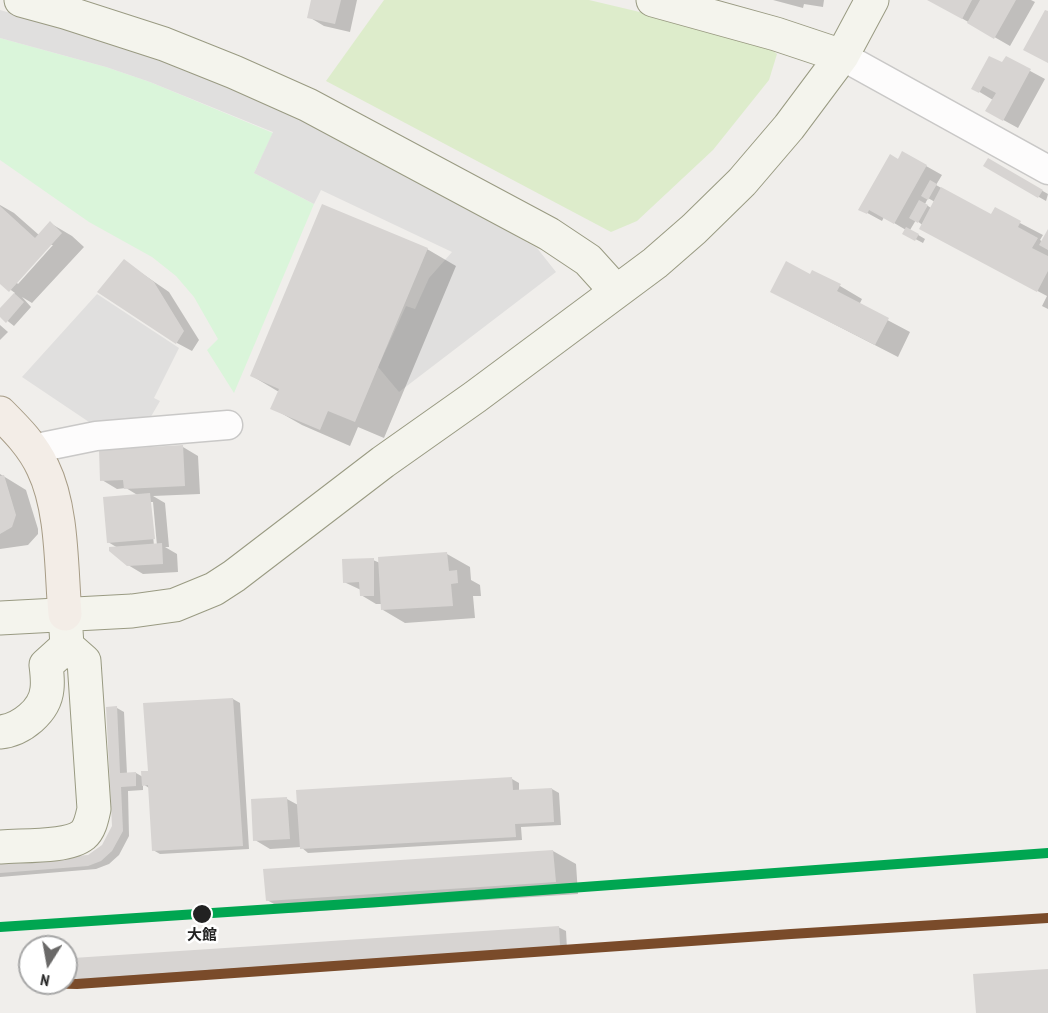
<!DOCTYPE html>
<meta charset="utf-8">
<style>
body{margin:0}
#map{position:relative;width:1048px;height:1013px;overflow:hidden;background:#f0eeeb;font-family:"PT Sans Narrow",sans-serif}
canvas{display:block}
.north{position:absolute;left:18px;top:935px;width:60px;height:60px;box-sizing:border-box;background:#fff;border:2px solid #a7a7a7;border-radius:50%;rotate:191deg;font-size:16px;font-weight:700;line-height:24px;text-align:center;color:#222}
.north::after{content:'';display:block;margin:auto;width:21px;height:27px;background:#6a6968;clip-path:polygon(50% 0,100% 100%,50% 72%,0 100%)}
</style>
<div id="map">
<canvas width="1048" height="1013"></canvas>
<div class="north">N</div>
</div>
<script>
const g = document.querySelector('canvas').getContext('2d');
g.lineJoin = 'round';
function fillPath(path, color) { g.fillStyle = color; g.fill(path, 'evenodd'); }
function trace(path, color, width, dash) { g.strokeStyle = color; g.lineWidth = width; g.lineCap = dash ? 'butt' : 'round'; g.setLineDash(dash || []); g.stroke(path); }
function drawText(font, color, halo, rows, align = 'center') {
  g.font = font + ' "PT Sans Narrow","Noto Sans JP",sans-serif'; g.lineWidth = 5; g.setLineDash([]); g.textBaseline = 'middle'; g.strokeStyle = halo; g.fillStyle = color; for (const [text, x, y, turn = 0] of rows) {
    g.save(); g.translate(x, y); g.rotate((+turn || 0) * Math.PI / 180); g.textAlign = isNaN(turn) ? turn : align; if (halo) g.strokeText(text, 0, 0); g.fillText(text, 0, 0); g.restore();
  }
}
const grass = new Path2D(`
 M384,0H589L758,40L777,54L769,80L713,150L637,221L611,232L326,81Z`);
const park = new Path2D(`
 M0,38L106,67L150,82L273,133L254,173L314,204L234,393L207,350L218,339L194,297L176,276L152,257L89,222L0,160Z`);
const parking = new Path2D(`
 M0,10L138,50L286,111L363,149L537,248L556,272L399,392L378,367L406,306L415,309L429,278L452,252L321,190L314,204L254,173L273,132L150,82L106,67L0,38Z
 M97,294L179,348L154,398L160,401L149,420L89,422L22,377Z`);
const shadow = new Path2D(`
 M313,0H357L350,32L324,26L309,17Z
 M773,0H824L823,7L804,4L803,8Z
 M930,0H1031L1035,2L1010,46Z
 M1006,58L1045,79L1018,128L987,111L993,100L973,88L1003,64Z
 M903,153L942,175L936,185L992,216L1020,223L1043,235L1040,240L1043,242L1048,232V309L1042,306L1047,296L943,241L916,220L910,230L925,239L923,243L904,233L906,230L884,217L882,221L860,209ZM928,198L935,202L931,208L925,204Z
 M988,160L1048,194L1046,201L985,166Z
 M0,205L14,213L39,235L50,223L72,236L84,247L32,303L22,297L31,307L14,326L0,315V310L15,293L0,282ZM49,245H53L18,284L16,282Z
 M427,249L456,266L384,438L358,427L350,446L302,425L272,408L279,392L252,376Z
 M124,261L169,292L199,340L192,351L177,343Z
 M811,276L840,286L862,299L859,305L910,332L898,357L795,304Z
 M0,325L8,332L0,340Z
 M183,447L198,456L200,494L153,496L165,503L169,547H165L177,554L178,572L143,574L128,565L118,548L108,542L139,496L126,488L117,489L102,480ZM150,502H153L157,546H154Z
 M0,474L26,490L38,529V534L28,545L0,549Z
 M447,554L470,567L471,580L480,585L481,596H473L475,618L405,623L383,610L382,604H376L361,595V590L344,582L373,560L380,563Z
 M233,699L240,703L249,849L160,854L153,850L149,788L143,784V790L128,791L129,836L119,855L109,864L96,869L0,877V864L89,857L103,846L114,826L117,708L124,712L127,774L136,773L143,777Z
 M512,779L519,783V791L552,789L559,793L561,825L521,827L522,840L308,853L301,847L270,849L255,840L287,799L298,805Z
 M553,851L576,864L578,894L290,913L267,900Z
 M558,927L566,931L567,949L83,982L76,978Z`);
const building = new Path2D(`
 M311,0H341L335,24L307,18Z
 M927,0H972L962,19Z
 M980,0H1016L994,39L967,23Z
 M1045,10L1048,11V63L1023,50Z
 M989,56L1002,62L1006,56L1031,69L1003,121L985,111L996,93L983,86L979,93L971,89Z
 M902,151L927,165L894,224L869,210L867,214L858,210L890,154L898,159Z
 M988,158L1043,190L1038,198L983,166Z
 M930,180L937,184L928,200L921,196Z
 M941,187L991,214L995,207L1021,221L1018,227L1038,238L1032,248L1048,256V271L1037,292L919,229Z
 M919,200L928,205L918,223L909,218Z
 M322,204L428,248L355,422L328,411L320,430L270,409L279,389L250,376Z
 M0,206L35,238L50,221L62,233L9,292L0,284Z
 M906,227L919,234L915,241L902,234Z
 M1048,229V250L1039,245Z
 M124,259L154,282L184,331L176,344L97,292Z
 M786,261L810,274L812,270L841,284L837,291L889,318L875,345L770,292Z
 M14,293L24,302L6,323L0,317V308Z
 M183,445L185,486L124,489L123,480L100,481L99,450Z
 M4,475L16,515L12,527L0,534V476Z
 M150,493L155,539L107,543L103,497Z
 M162,543L163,564L127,566L109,551V547Z
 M447,552L449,571L457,570L458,583L451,584L453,606L381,610L378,557Z
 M374,558V596H360L359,582L343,583L342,559Z
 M233,698L243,846L152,851L148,785L142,786L141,771H148L143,703Z
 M117,706L120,773L136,772V786L121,787L123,831L112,851L101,861L88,866L0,873V862L88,855L102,845L112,826L106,707Z
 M512,777L513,790L552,788L554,822L515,824L516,837L300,849L296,790Z
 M287,797L290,839L253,841L251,799Z
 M553,850L556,882L266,901L263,869Z
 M559,926L560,946L75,979L73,958Z
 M1048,969V1013H976L973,974Z`);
const street = new Path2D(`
 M842,56L1048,170
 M32,449L96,436L228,425`);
const secondary = new Path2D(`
 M21,0L65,12L164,44L234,72L308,105L549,234L588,260L616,291
 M653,0L776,34L842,56
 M0,618L132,611L175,605L214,589L234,576L383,462L475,397L655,263L694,229L742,182L789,127L842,56L872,0
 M0,732C21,730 45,711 47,689C48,681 47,673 46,665L67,646
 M0,847C21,845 67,848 83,835C90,829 92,818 94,809L84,661L67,646L65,614`);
const primary = new Path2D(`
 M0,413C17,430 33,446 43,468C63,509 61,569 65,614`);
const rail1 = new Path2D(`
 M0,927L379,902L1048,853`);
const rail2 = new Path2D(`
 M35,983L77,984L791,934L1048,918`);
const markers = [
 [202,914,10,"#222"]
];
const stopNames = [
 ["大館",202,936]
];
fillPath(grass, '#ddeccb');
fillPath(park, '#daf5da');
fillPath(parking, '#e0dfde');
fillPath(shadow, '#0003');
fillPath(building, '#d7d4d2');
trace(street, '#c9c8c7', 31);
trace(secondary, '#999a82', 35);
trace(primary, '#a79c86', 35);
trace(street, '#fdfcfc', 28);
trace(secondary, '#f4f4ed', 33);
trace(primary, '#f3ede7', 33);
trace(rail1, '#00a651', 10);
trace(rail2, '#7a4b2a', 10);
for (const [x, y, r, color] of markers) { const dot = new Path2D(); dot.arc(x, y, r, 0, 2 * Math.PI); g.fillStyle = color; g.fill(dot); trace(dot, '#fff', 2); }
drawText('bold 15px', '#222', '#fff', stopNames);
</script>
